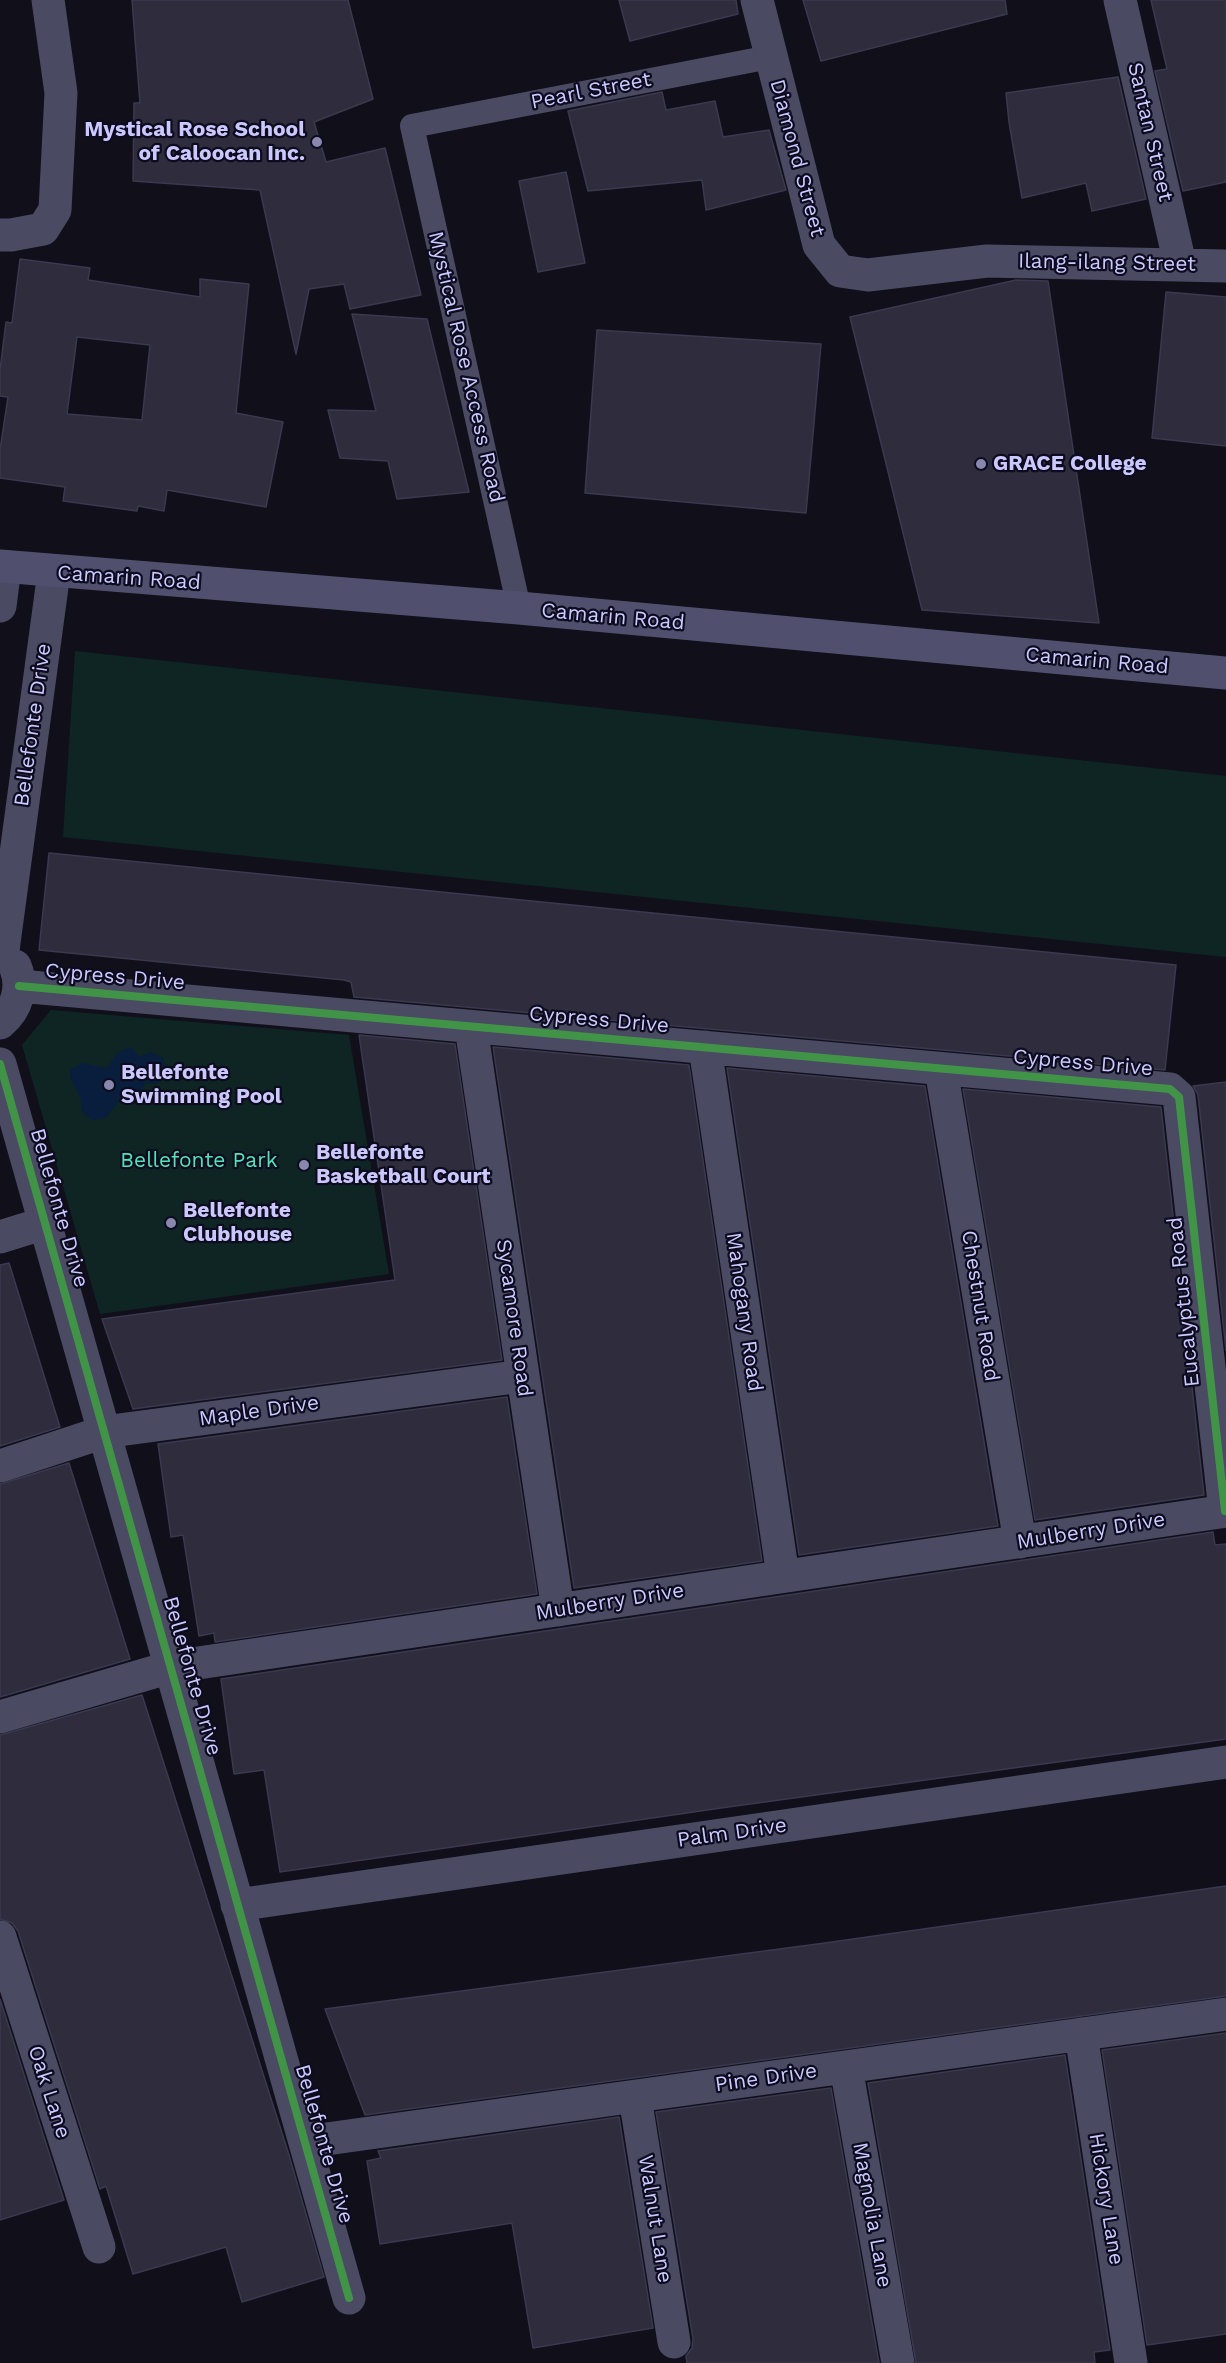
<!DOCTYPE html>
<style>
body{margin:0}
canvas{display:block;background:#100f1a}
</style>
<canvas width="1226" height="2363"></canvas>
<script>
const g = document.querySelector('canvas').getContext('2d');
g.lineJoin = 'round';
function fillPath(path, color) { g.fillStyle = color; g.fill(path, 'evenodd'); }
function trace(path, color, width, dash) { g.strokeStyle = color; g.lineWidth = width; g.lineCap = dash ? 'butt' : 'round'; g.setLineDash(dash || []); g.stroke(path); }
function drawText(font, color, halo, rows, align = 'center') {
  g.font = font + ' "Work Sans",sans-serif'; g.lineWidth = 4.5; g.setLineDash([]); g.textBaseline = 'middle'; g.strokeStyle = halo; g.fillStyle = color; for (const [text, x, y, turn = 0] of rows) {
    g.save(); g.translate(x, y); g.rotate((+turn || 0) * Math.PI / 180); g.textAlign = isNaN(turn) ? turn : align; if (halo) g.strokeText(text, 0, 0); g.fillText(text, 0, 0); g.restore();
  }
}
const green = new Path2D(`
 M75,651L1226,776V957L63,837Z
 M51,1010L349,1035L389,1274L100,1314L22,1045Z`);
const water = new Path2D(`
 M132,1048L139,1057L151,1052L163,1058C167,1069 166,1078 156,1084L146,1083C140,1093 133,1102 121,1100L105,1118L92,1120L82,1113L81,1099L70,1077V1070L83,1063L106,1068C118,1058 112,1050 132,1048Z`);
const building = new Path2D(`
 M132,0H348L373,99L314,122L326,162L385,148L421,295L350,309L344,284L309,289L296,354L260,190L133,181L134,103H140Z
 M619,0H736L738,14L630,41Z
 M803,0H1005L1007,14L821,61Z
 M1151,0H1226V182L1183,191L1155,71L1167,69Z
 M1118,77L1146,199L1092,211L1086,183L1022,198L1009,122L1006,93Z
 M662,92L666,110L715,101L723,137L769,130L786,190L706,210L702,180L588,191L568,111Z
 M566,172L585,263L538,272L519,181Z
 M20,259L90,268L88,280L200,297V279L249,284L236,413L283,422L266,507L167,490L164,511L138,506L137,511L63,501L65,487L0,478V450L8,397L0,396V370L6,322L12,323ZM77,337L150,345L142,420L67,414Z
 M1016,280L1048,281L1099,623L922,610L850,317Z
 M1166,292L1226,297V446L1152,438Z
 M352,314L427,319L469,492L397,499L388,461L340,458L328,410L376,411Z
 M597,330L821,344L806,513L585,493Z
 M49,853L1176,965L1165,1070L354,997L351,982L344,980L39,950Z
 M359,1035L455,1044L502,1360L133,1409L102,1319L395,1280Z
 M493,1047L689,1065L762,1561L574,1588Z
 M727,1068L925,1086L998,1526L799,1555Z
 M1226,1082V1350L1198,1095L1193,1086Z
 M963,1089L1161,1107L1204,1495L1035,1520Z
 M9,1263L60,1427L0,1446V1265Z
 M507,1397L537,1594L215,1642L214,1633L199,1636L183,1535L171,1537L158,1444Z
 M69,1463L130,1659L0,1697V1484Z
 M1213,1532L1215,1545L1226,1544V1739L728,1807L280,1872L264,1770L234,1774L221,1679Z
 M142,1695L289,2155L324,2277L242,2302L226,2247L133,2274L106,2186L100,2189L18,1931L12,1923L0,1919V1735Z
 M1226,1886V1996L365,2115L325,2009L825,1943Z
 M0,1999L64,2200L0,2220Z
 M1226,2033V2334L1147,2345L1102,2050Z
 M1065,2055L1110,2350L1094,2352L1095,2363H916L868,2083Z
 M831,2088L879,2363H687L686,2356L692,2348L693,2339L656,2112Z
 M619,2117L653,2328L533,2348L512,2223L380,2244L367,2161L381,2158L378,2151Z`);
const lane = new Path2D(`
 M519,608L412,126L770,57`);
const street = new Path2D(`
 M757,0L819,245L840,271L868,275L987,261L1226,266
 M1120,0L1180,264
 M0,235H11L43,229L55,210L61,93L48,0
 M0,606L5,567
 M3,950L54,572
 M19,986L1170,1089L1179,1097L1225,1511
 M0,1023C17,1009 24,987 15,966
 M471,1027L558,1610
 M705,1047L783,1576
 M0,1064L349,2298
 M941,1069L1020,1542
 M0,1237L45,1223
 M0,1466L104,1432L522,1376
 M0,1717L171,1667L1226,1511
 M237,1905L1226,1762
 M0,1937L99,2247
 M1081,2034L1131,2363
 M846,2067L898,2363
 M635,2097L674,2342
 M305,2142L1226,2014`);
const secondary = new Path2D(`
 M0,566L519,608L1226,673`);
const cycleway = new Path2D(`
 M19,986L1170,1089L1179,1097L1225,1511
 M0,1064L349,2298`);
const markers = [
 [317,142,6,"#8a87af"],
 [981,464,6,"#8a87af"],
 [109,1085,6,"#8a87af"],
 [304,1165,6,"#8a87af"],
 [171,1223,6,"#8a87af"]
];
const streetNames = [
 ["Pearl Street",591,91,-11],
 ["Santan Street",1150,132,77],
 ["Diamond Street",797,158,75],
 ["Ilang-ilang Street",1107,263,1],
 ["Mystical Rose Access Road",466,367,77],
 ["Camarin Road",129,578,4],
 ["Camarin Road",613,617,5],
 ["Camarin Road",1097,661,5],
 ["Bellefonte Drive",33,725,-82],
 ["Cypress Drive",115,977,5],
 ["Cypress Drive",599,1020,5],
 ["Cypress Drive",1083,1063,5],
 ["Bellefonte Drive",59,1208,74],
 ["Eucalyptus Road",1184,1302,-96],
 ["Chestnut Road",980,1306,81],
 ["Mahogany Road",744,1312,82],
 ["Sycamore Road",514,1318,82],
 ["Maple Drive",259,1411,-8],
 ["Mulberry Drive",1091,1531,-9],
 ["Mulberry Drive",610,1602,-9],
 ["Bellefonte Drive",192,1676,74],
 ["Palm Drive",732,1833,-8],
 ["Pine Drive",766,2078,-8],
 ["Oak Lane",49,2092,72],
 ["Bellefonte Drive",324,2144,74],
 ["Hickory Lane",1106,2199,81],
 ["Magnolia Lane",872,2215,80],
 ["Walnut Lane",655,2219,81]
];
const poiNames = [
 ["Mystical Rose School",305,130,"right"],
 ["of Caloocan Inc.",305,154,"right"],
 ["GRACE College",993,464],
 ["Bellefonte",121,1073],
 ["Swimming Pool",121,1097],
 ["Bellefonte",316,1153],
 ["Basketball Court",316,1177],
 ["Bellefonte",183,1211],
 ["Clubhouse",183,1235]
];
const parkNames = [
 ["Bellefonte Park",199,1161]
];
fillPath(green, '#0e2524');
fillPath(water, '#091e3c');
fillPath(building, '#2e2c3d');
trace(building, '#3b394f', 1.5);
trace(lane, '#4a4a63', 24);
trace(street, '#4a4a63', 33);
trace(secondary, '#50506e', 33);
trace(cycleway, '#419447', 8);
for (const [x, y, r, color] of markers) { const dot = new Path2D(); dot.arc(x, y, r, 0, 2 * Math.PI); g.fillStyle = color; g.fill(dot); trace(dot, '#0d0b1e', 2); }
drawText('21px', '#cbc8ff', '#0d0b1e', streetNames);
drawText('bold 21px', '#cbc8ff', '#0d0b1e', poiNames, 'left');
drawText('21px', '#4fe4b7', '#0d0b1e', parkNames);
</script>
